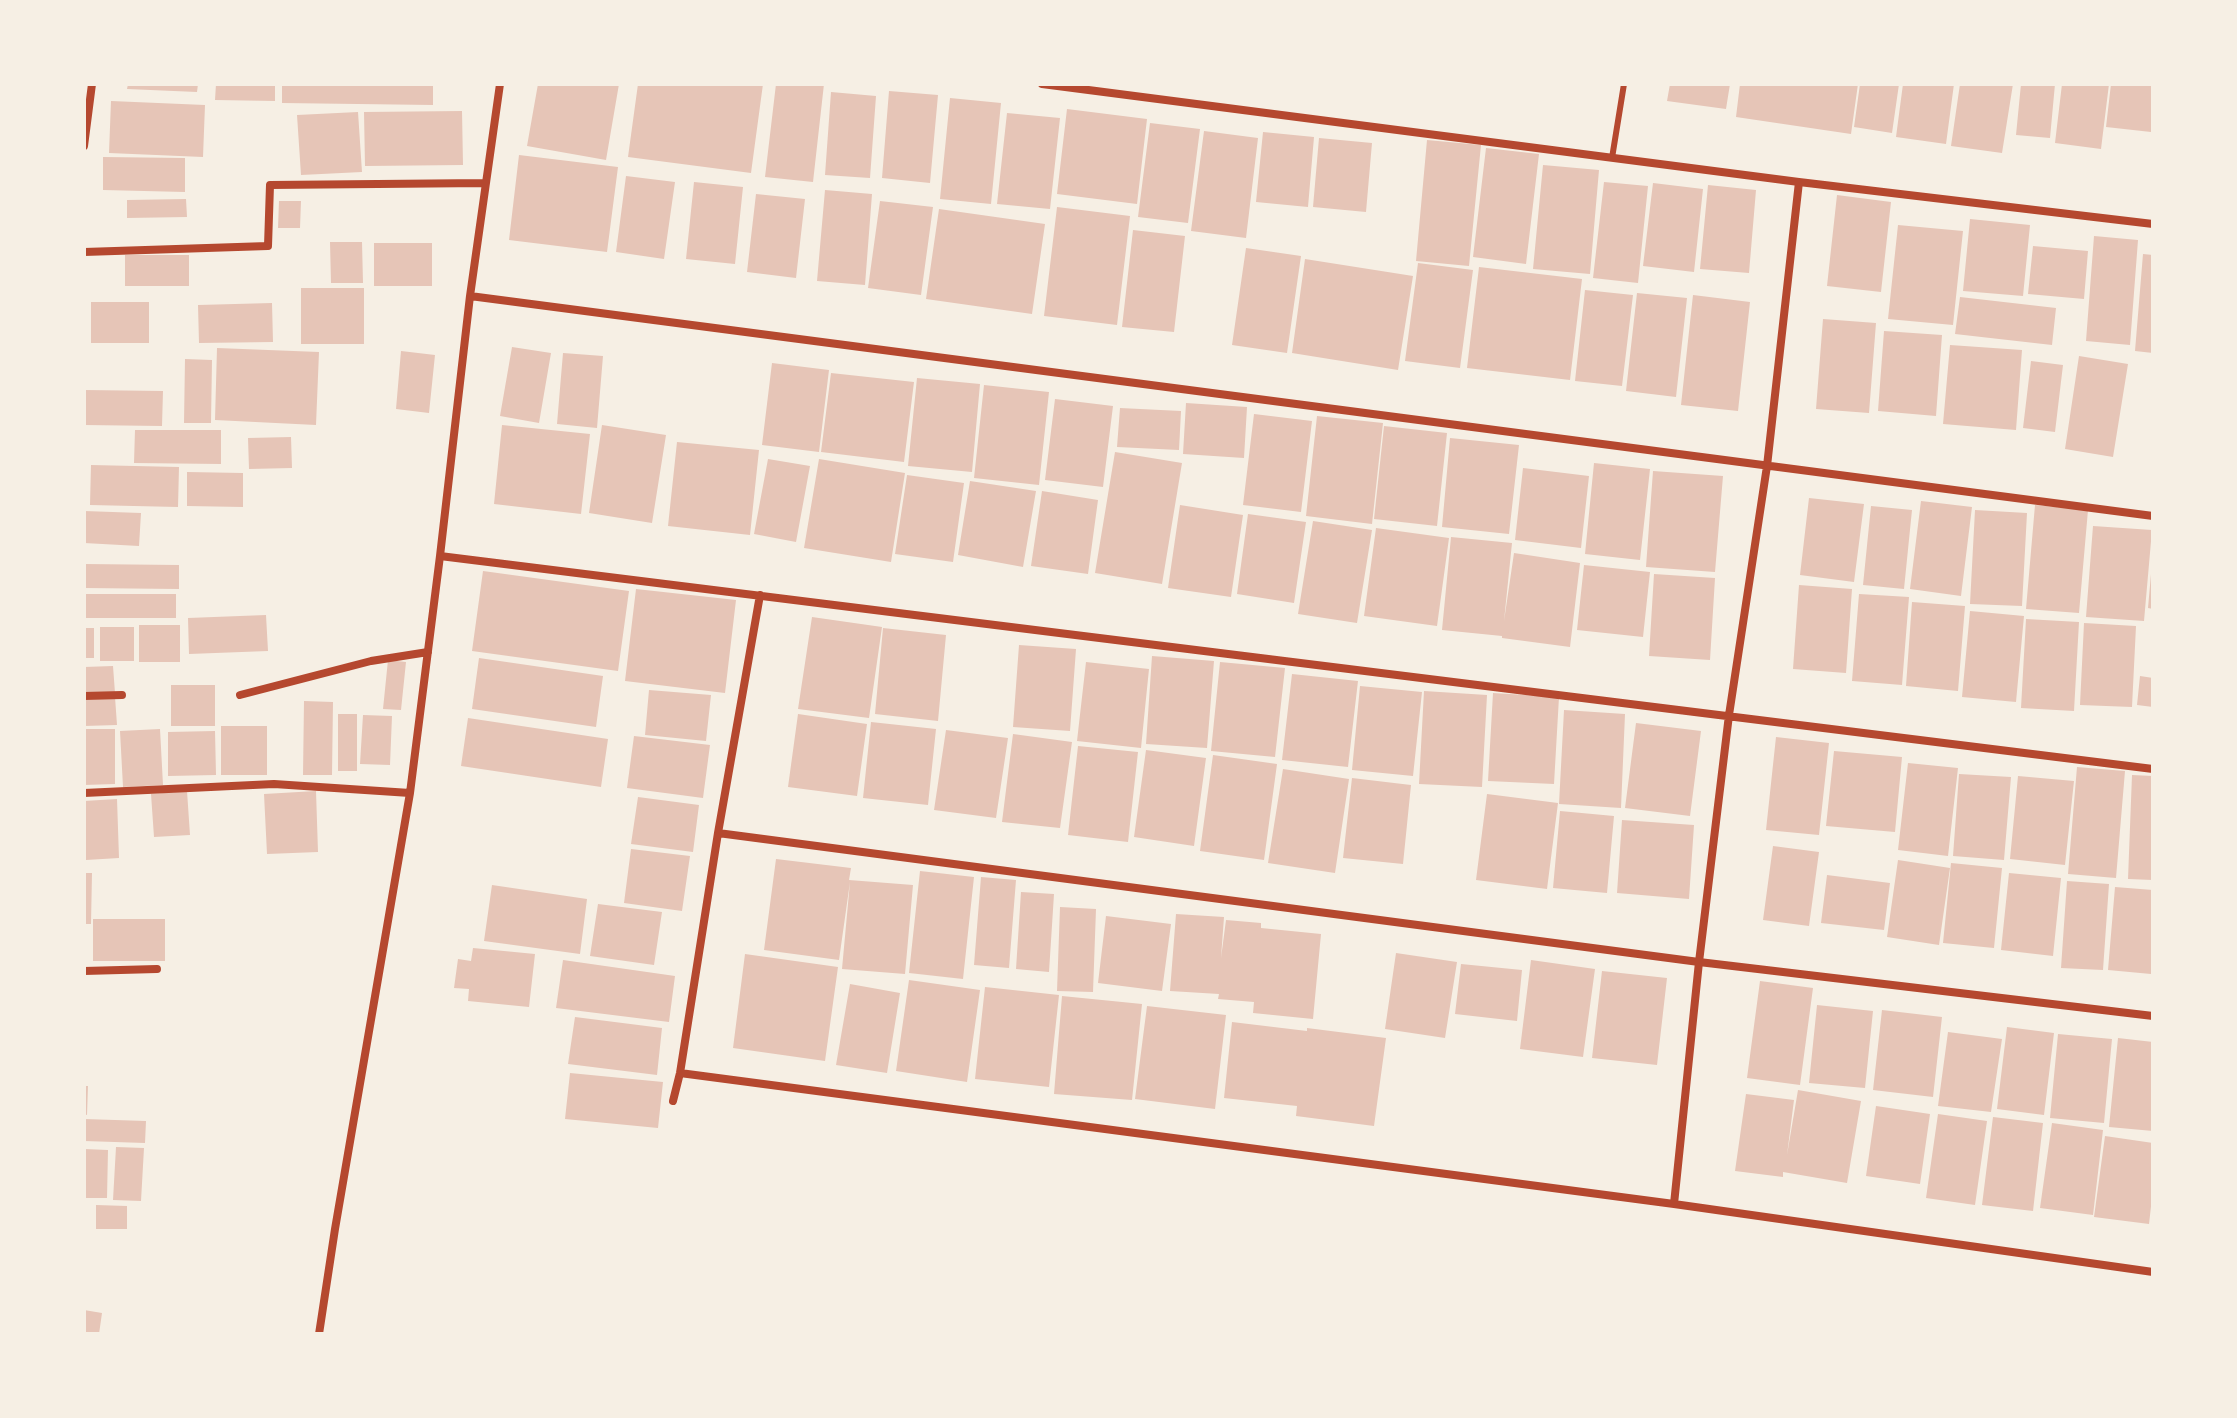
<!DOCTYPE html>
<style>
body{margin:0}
#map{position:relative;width:2237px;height:1418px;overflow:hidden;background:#f6efe4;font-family:"Crimson Pro",serif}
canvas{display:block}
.frame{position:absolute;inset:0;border:86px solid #f6efe4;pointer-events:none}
</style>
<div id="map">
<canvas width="2237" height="1418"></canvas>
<div class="frame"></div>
</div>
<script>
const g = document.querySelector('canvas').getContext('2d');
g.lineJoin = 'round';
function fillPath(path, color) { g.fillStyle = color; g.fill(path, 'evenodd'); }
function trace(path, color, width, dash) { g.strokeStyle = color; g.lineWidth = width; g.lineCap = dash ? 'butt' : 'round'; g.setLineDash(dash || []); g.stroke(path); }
const building = new Path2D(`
 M128,84H198L197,92L127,89Z
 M216,84H275V101L215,100Z
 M282,84H433V105L282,103Z
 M538,84H619L606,160L527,146Z
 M638,84H763L751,173L628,157Z
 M776,84H824L813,182L765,177Z
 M1670,84H1730L1726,109L1667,101Z
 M1740,84H1858L1851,134L1736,117Z
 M1860,84H1899L1892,133L1854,127Z
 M1903,84H1954L1946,144L1896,137Z
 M1960,84H2013L2002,153L1951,146Z
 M2021,84H2055L2050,138L2016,135Z
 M2062,84H2109L2101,149L2055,143Z
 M2111,84H2153L2151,132L2106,127Z
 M889,91L938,95L930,183L882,178Z
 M831,92L876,96L870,178L825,175Z
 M950,98L1001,103L991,204L940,199Z
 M111,101L205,105L203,157L109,153Z
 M1067,109L1147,119L1137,204L1057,194Z
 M462,111L463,165L365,166L364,112Z
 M358,112L362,172L301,175L297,115Z
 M1007,113L1060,118L1050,209L997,204Z
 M1150,123L1200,129L1188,223L1138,217Z
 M1204,131L1258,138L1246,238L1191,231Z
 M1263,132L1314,137L1308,207L1256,202Z
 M1319,138L1372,143L1366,212L1313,207Z
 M1427,140L1481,145L1469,266L1416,261Z
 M1486,148L1539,154L1526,264L1473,257Z
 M519,155L618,167L607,252L509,240Z
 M103,157L185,158V192L103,190Z
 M1543,165L1599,170L1590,274L1533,269Z
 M626,176L675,182L664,259L616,252Z
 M694,182L743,187L735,264L686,259Z
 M1604,182L1648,186L1638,283L1593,278Z
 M1653,183L1703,189L1694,272L1643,266Z
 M1708,185L1756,190L1749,273L1700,269Z
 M825,190L872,194L865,285L817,281Z
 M756,194L805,199L796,278L747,272Z
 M1837,195L1891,202L1881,292L1827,286Z
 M186,199L187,217L127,218V200Z
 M279,201H301L300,228H278Z
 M880,201L933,207L921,295L868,288Z
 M1057,207L1130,216L1117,325L1044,316Z
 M939,209L1045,224L1032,314L926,299Z
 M1970,219L2030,225L2023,296L1963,291Z
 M1898,225L1963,231L1953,325L1888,319Z
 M1133,230L1185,236L1174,332L1122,327Z
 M2094,236L2138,240L2130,345L2086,341Z
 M330,242H362L363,283H331Z
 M374,243H432V286H374Z
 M2033,246L2088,251L2084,299L2028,294Z
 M1246,248L1301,256L1287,353L1232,345Z
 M2143,254L2153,255V353L2135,351Z
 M125,255H189V286H125Z
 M1305,259L1413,276L1398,370L1292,353Z
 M1418,263L1473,270L1460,368L1405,361Z
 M1479,267L1582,279L1570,380L1467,368Z
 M301,288H364V344H301Z
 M1585,290L1633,295L1622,386L1575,381Z
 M1637,293L1687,298L1676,397L1626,391Z
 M1693,295L1750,302L1738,411L1681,405Z
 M1960,297L2056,308L2052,345L1955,334Z
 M91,302H149V343H91Z
 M272,303L273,342L199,343L198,305Z
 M1823,319L1876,323L1869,413L1816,409Z
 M1884,331L1942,335L1936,416L1878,411Z
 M1950,345L2022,350L2016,430L1943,424Z
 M512,347L551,353L539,423L500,416Z
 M217,348L319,352L316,425L215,420Z
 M401,351L435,355L429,413L396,409Z
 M563,353L603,356L597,428L557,424Z
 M2079,356L2128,364L2113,457L2065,449Z
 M185,359L212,360L211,423H184Z
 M2031,361L2063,365L2055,432L2023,428Z
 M772,363L829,370L819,452L762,445Z
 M831,373L914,382L904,462L821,452Z
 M917,378L980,384L972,472L908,466Z
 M984,385L1049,392L1039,485L974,478Z
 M84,390L163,391L162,426L84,425Z
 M1055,399L1113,406L1103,487L1045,480Z
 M1186,403L1247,407L1244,458L1183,454Z
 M1120,408L1181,411L1179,450L1117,447Z
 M1254,414L1312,421L1301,512L1243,505Z
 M1317,416L1383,423L1372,524L1306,516Z
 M502,425L590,434L581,514L494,504Z
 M602,425L666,435L652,523L589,513Z
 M1384,426L1447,433L1437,526L1374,519Z
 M135,430H221V464L134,463Z
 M291,437L292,468L249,469L248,438Z
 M1450,438L1519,445L1509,534L1442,527Z
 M677,442L759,450L750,535L668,526Z
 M1115,452L1182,463L1162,584L1095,573Z
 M768,459L810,466L796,542L754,534Z
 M819,459L905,473L891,562L804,548Z
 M1594,463L1650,469L1640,560L1585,554Z
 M91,465L179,467L178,507L90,505Z
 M1523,468L1589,476L1581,548L1515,540Z
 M1653,471L1723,476L1715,572L1646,567Z
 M187,472L243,473V507L187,506Z
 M907,475L964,483L953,562L895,554Z
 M970,481L1036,491L1023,567L958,555Z
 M1042,491L1098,500L1088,574L1031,566Z
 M1809,498L1864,504L1854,582L1800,575Z
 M1921,501L1972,507L1961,596L1910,589Z
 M1180,505L1243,515L1231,597L1168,588Z
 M2035,505L2088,510L2079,613L2026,609Z
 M1871,506L1912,510L1904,589L1863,585Z
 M1975,510L2027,513L2022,606L1970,604Z
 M84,511L141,513L139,546L84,543Z
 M1248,514L1306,522L1294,603L1237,594Z
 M1313,521L1372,530L1357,623L1298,614Z
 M2093,526L2152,530L2144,621L2086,617Z
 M1376,528L1449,538L1437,626L1364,616Z
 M1451,537L1512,543L1504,621L1514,553L1580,563L1570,647L1502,638V636L1442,630Z
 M84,564L179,565V589L84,588Z
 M1584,565L1650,572L1643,637L1577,630Z
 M483,571L629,591L618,671L472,651Z
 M1654,574L1715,578L1710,660L1649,656Z
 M2151,574H2153V609L2148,608Z
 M1799,585L1852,589L1846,673L1793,669Z
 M636,589L736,600L725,693L625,681Z
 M84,594H176V618H84Z
 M1859,594L1909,597L1902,685L1852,681Z
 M1912,602L1965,606L1958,691L1906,686Z
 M1970,611L2024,616L2016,702L1962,697Z
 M266,615L268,651L189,654L188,618Z
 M812,617L882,627L869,718L798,709Z
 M2026,619L2079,622L2074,711L2021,708Z
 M2084,623L2136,626L2132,707L2080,705Z
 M139,625H180V662H139Z
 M100,627H134V661H100Z
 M84,628H94V658H84Z
 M883,628L946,635L938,721L875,714Z
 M1019,645L1076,649L1070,731L1013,727Z
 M1152,656L1214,661L1207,748L1146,744Z
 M479,658L603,676L596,727L472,709Z
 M388,660L406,662L401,710L383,709Z
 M1086,662L1149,669L1141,748L1077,741Z
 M1220,662L1285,668L1275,757L1211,751Z
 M113,666L115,693L84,694V667Z
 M1292,674L1358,681L1348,767L1282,760Z
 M2140,676L2153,678V707L2137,705Z
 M171,685H215V726H171Z
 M1360,686L1422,692L1413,776L1352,770Z
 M649,690L711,695L706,741L645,735Z
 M1424,691L1487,695L1482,787L1419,784Z
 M1493,693L1559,697L1554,784L1488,781Z
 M115,697L117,725L84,726V698Z
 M304,701L333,702L332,775H303Z
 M1564,710L1625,714L1621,808L1559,804Z
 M338,714H357V771H338Z
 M798,714L867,724L857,796L788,787Z
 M363,715L392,716L390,765L360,764Z
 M468,718L608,739L601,787L461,766Z
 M871,722L936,729L928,805L863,798Z
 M1636,723L1701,731L1690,816L1625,808Z
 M221,726H267V775H221Z
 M84,729H115V784L84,785Z
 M160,729L163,785L123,787L120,731Z
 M946,730L1008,738L996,818L934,810Z
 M215,731L216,775L168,776V732Z
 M1013,734L1072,742L1060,828L1002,822Z
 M634,736L710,745L703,798L627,788Z
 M1776,737L1829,743L1819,835L1766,830Z
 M1078,746L1138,752L1128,842L1068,835Z
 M1146,750L1206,758L1194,846L1134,837Z
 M1834,751L1902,757L1895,832L1826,826Z
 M1213,755L1277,764L1264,860L1200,851Z
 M1908,763L1958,768L1948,856L1898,850Z
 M2077,767L2125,771L2116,878L2068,874Z
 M1283,769L1349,779L1335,873L1268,863Z
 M1959,774L2011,777L2004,860L1953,856Z
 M2132,775L2153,776V880L2128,879Z
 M2018,776L2074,781L2065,865L2010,859Z
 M1352,778L1411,785L1403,864L1343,858Z
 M187,791L190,835L154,837L151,794Z
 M316,791L318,852L267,854L264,794Z
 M1487,794L1558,803L1547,889L1476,880Z
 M638,797L699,805L693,852L631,844Z
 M117,799L119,858L86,860L84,801Z
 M1560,811L1614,816L1607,893L1553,888Z
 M1622,820L1694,825L1689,899L1617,893Z
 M1773,846L1819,852L1809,926L1763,920Z
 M631,849L690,856L682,911L624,903Z
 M776,859L851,868L849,880L913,885L905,974L842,969L850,882L839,960L764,950Z
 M1898,860L1950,868L1939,945L1887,937Z
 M1951,863L2002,868L1994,948L1943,943Z
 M920,871L974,877L963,979L909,973Z
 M84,873H92L91,924H84Z
 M2009,873L2061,878L2053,956L2001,950Z
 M1827,875L1890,883L1884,930L1821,923Z
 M981,877L1016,880L1009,968L974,965Z
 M2067,881L2109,884L2103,970L2061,968Z
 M492,885L587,899L580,954L484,941Z
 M2115,887L2153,890L2151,974L2108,970Z
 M1021,892L1054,894L1049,972L1016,969Z
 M598,904L662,912L654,965L590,956Z
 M1060,907L1096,909L1093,992L1057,991Z
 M1176,914L1224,917L1221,958L1226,920L1261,923V928L1321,934L1313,1019L1253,1013L1254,1002L1218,999L1219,994L1170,991Z
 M1106,916L1171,924L1162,991L1098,983Z
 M93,919H165V961H93Z
 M473,948L535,954L529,1007L468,1001L469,989L454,988L458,959L471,961Z
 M1396,953L1457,962L1445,1038L1385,1029Z
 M745,954L838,967L825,1061L733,1048Z
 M563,960L675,976L669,1022L556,1008Z
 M1531,960L1595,969L1583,1057L1520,1049Z
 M1461,964L1522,970L1517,1021L1455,1014Z
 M1602,971L1667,978L1657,1065L1592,1058Z
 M909,980L980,990L967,1082L896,1071Z
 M1760,981L1813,988L1800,1085L1747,1078Z
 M850,984L900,993L887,1073L836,1065Z
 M985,987L1059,995L1049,1087L975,1079Z
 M1062,996L1142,1004L1132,1100L1054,1094Z
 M1817,1005L1873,1011L1865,1088L1809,1083Z
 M1147,1006L1226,1015L1215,1109L1135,1099Z
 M1882,1010L1942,1017L1933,1097L1873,1090Z
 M575,1017L662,1028L657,1075L568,1064Z
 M1232,1022L1307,1031V1028L1386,1038L1374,1126L1296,1116L1297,1106L1224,1098Z
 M2007,1027L2054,1033L2044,1115L1997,1109Z
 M1948,1032L2002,1039L1991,1112L1938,1106Z
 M2058,1034L2112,1039L2104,1123L2050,1118Z
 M2118,1038L2153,1042V1131L2109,1127Z
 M570,1073L663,1082L658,1128L565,1119Z
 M84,1086H88L87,1115L84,1114Z
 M1798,1090L1861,1101L1847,1183L1783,1172V1177L1735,1171L1746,1094L1794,1100L1787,1155Z
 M1876,1106L1930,1114L1920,1184L1866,1176Z
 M1938,1114L1987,1121L1975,1205L1926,1198Z
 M1993,1117L2043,1123L2033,1211L1982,1205Z
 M84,1119L146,1121L145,1143L84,1141Z
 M2052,1123L2103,1130L2093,1215L2040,1208Z
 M2105,1136L2153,1143V1189L2149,1224L2094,1217Z
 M116,1147L144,1148L141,1201L113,1200Z
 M84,1149L108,1150L107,1198H84Z
 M96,1205L127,1206V1229H96Z
 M84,1310L102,1313L99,1334H84Z`);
const service = new Path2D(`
 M1612,158L1624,84`);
const minor = new Path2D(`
 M1042,84L1799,182L2153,224
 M84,146L92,84
 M84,252L268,246L270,185L485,183
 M470,296L2153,516
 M440,556L2153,769
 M240,695L371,661L428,652
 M84,696L122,695
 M84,793L274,784L410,793
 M718,833L1699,962L2153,1016
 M84,971L157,969
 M680,1073L1674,1204L2153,1272
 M673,1101L680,1073L718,833L760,595
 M1674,1204L1699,962L1729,715L1767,466L1799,182
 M319,1334L335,1229L410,793L440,556L470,296L500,84`);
fillPath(building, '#e6c5b7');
trace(service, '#b5482f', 6);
trace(minor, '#b5482f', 8);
</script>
